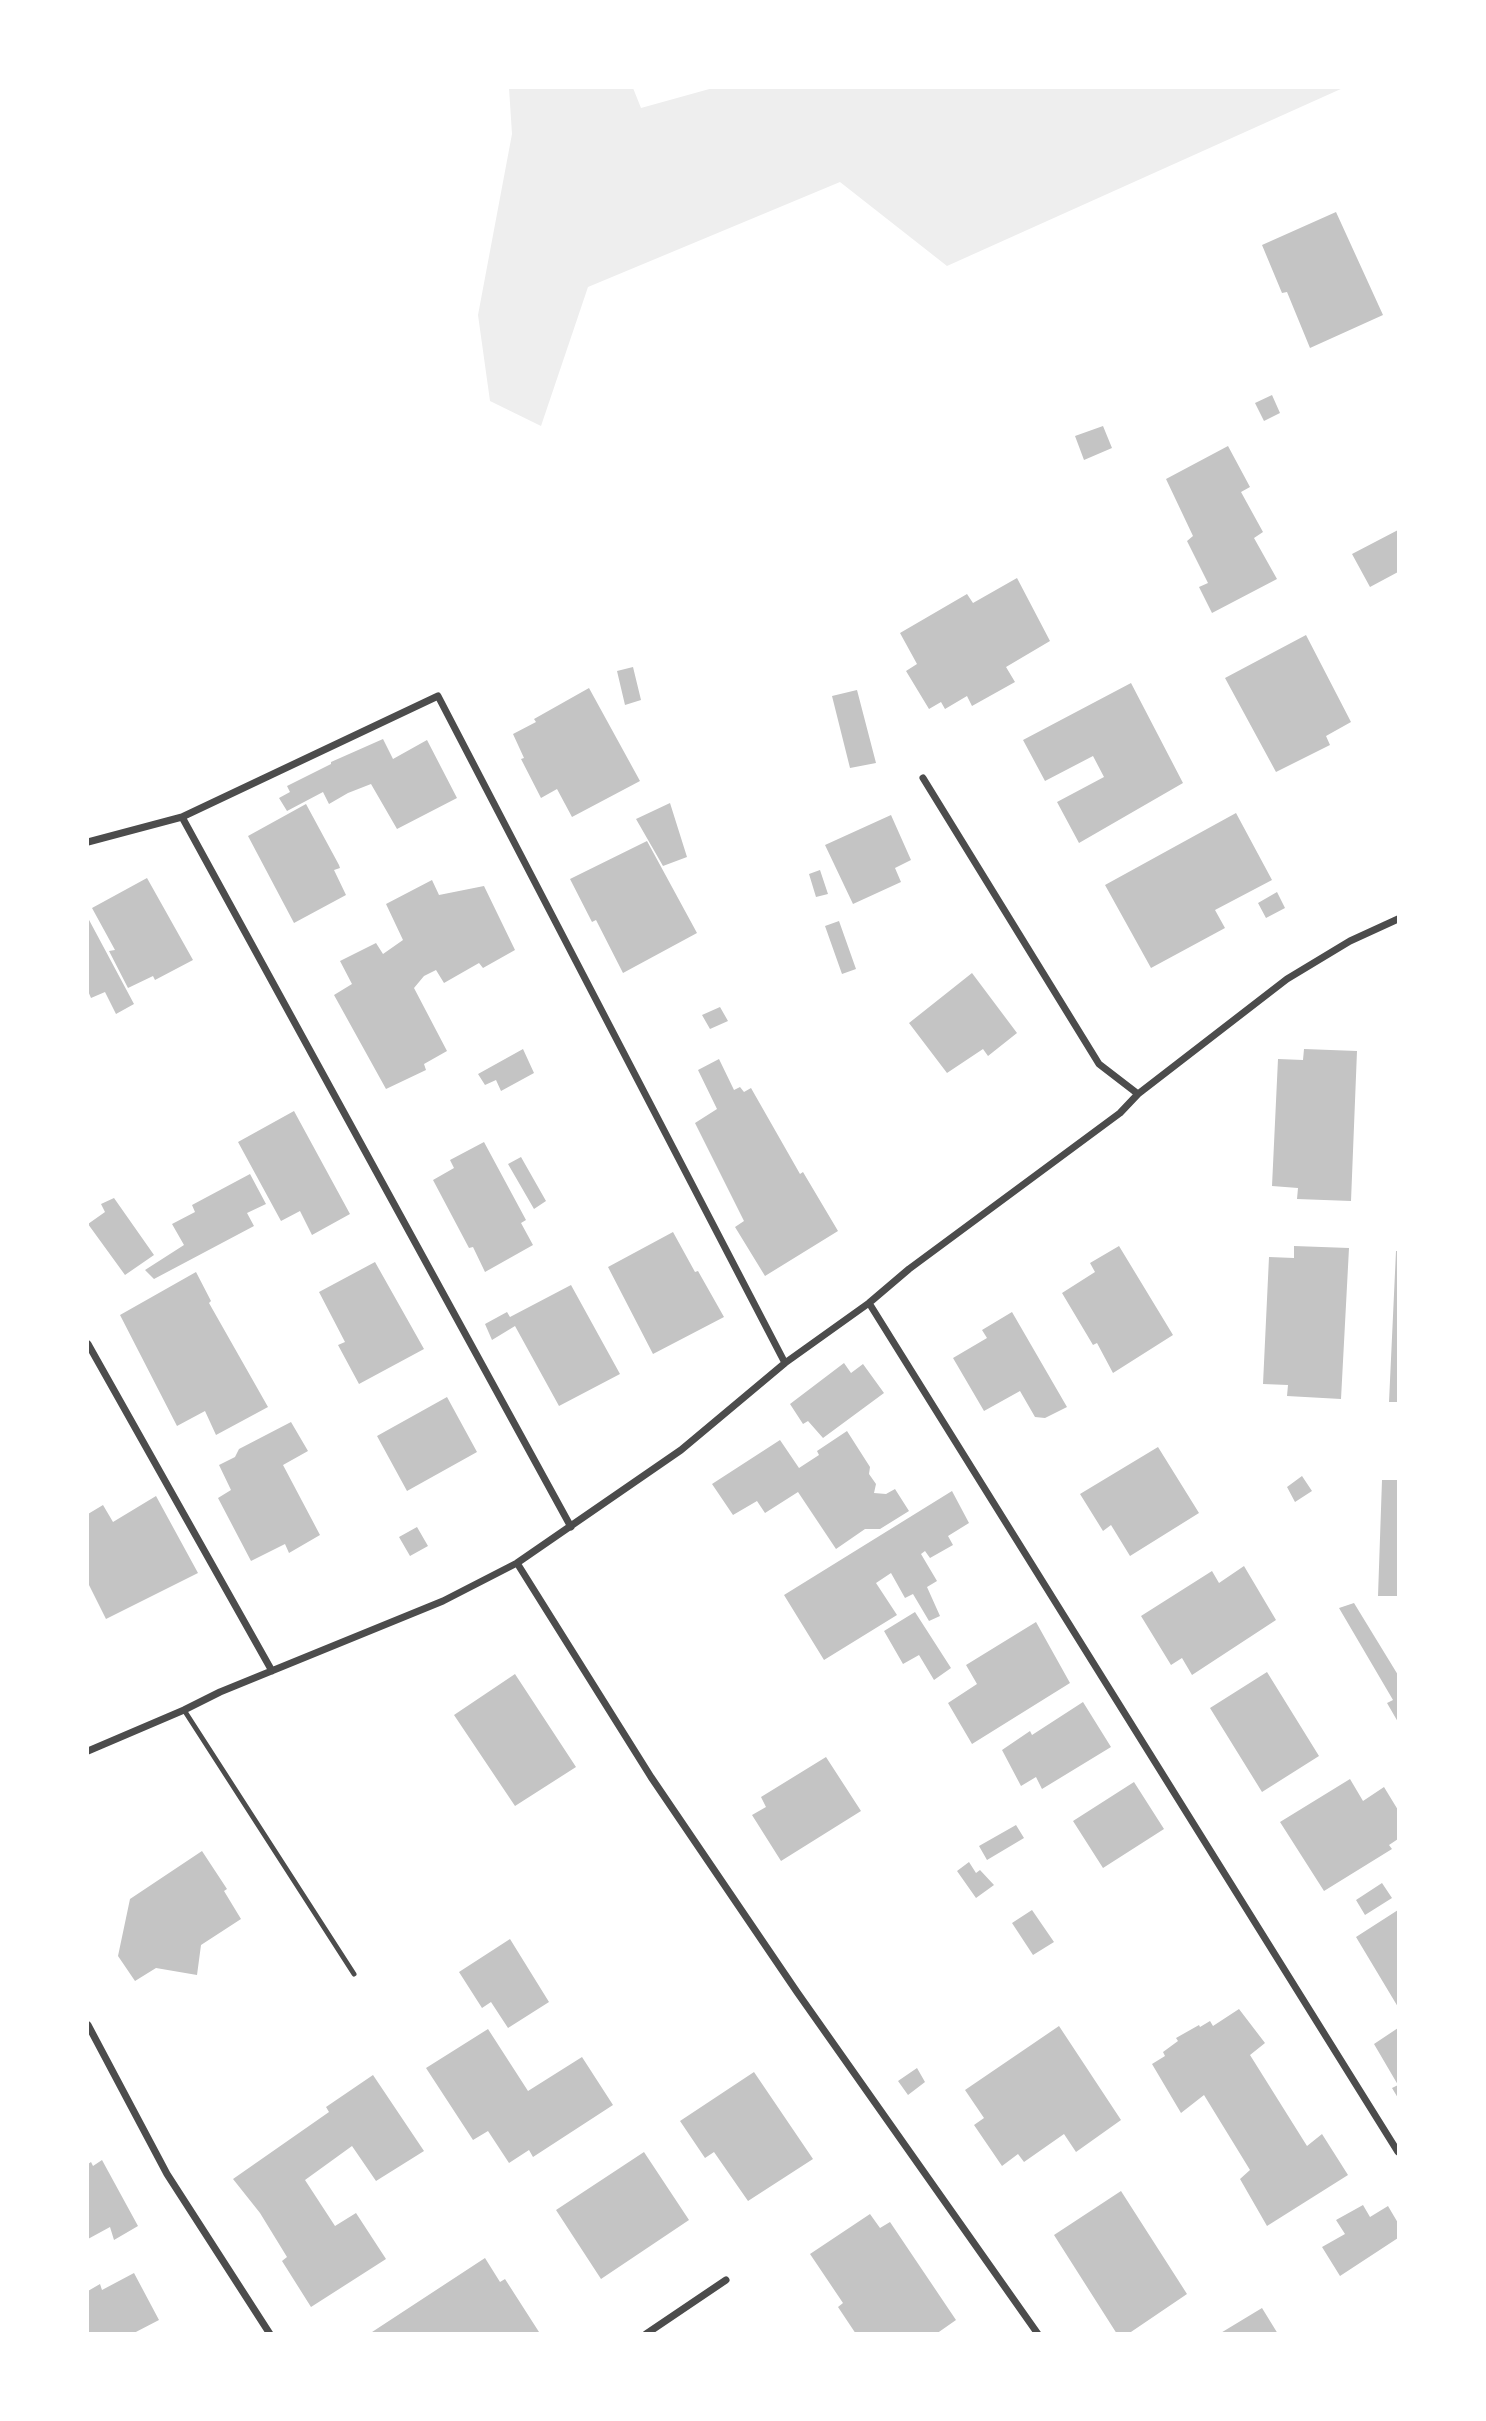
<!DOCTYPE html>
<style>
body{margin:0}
#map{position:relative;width:1486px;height:2421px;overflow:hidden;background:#fff;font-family:Raleway,sans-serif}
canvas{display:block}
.frame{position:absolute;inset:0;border:89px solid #fff;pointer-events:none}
</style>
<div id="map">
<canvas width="1486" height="2421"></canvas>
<div class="frame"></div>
</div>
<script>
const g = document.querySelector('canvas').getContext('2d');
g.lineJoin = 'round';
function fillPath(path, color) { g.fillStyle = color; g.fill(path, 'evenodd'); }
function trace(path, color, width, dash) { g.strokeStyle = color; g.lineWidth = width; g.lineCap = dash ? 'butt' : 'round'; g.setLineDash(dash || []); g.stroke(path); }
const green = new Path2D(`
 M509,88H633L641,108L713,88H1343L947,266L840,182L588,287L541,426L490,401L478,315L512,134Z`);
const building = new Path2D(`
 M1336,212L1383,315L1310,348L1287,292L1282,293L1262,245Z
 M1272,395L1280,413L1264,421L1255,403Z
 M1103,426L1112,448L1084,460L1075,436Z
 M1228,446L1250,487L1241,492L1263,532L1254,538L1277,579L1212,613L1199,587L1208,583L1187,541L1193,536L1166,479Z
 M1398,530V572L1370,587L1352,554Z
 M1017,578L1050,641L1006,667L1015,682L972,706L967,696L945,709L941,702L929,709L906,671L917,664L900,633L967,594L973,603Z
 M1306,635L1351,722L1326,736L1330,745L1276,772L1225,678Z
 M633,667L641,700L625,705L617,671Z
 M1131,683L1183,783L1079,843L1057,802L1104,777L1093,756L1045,781L1023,740Z
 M589,688L640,781L572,817L557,789L541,798L521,759L524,758L513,734L536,722L534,719Z
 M857,690L876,763L850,768L832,696Z
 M383,739L393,759L427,740L457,798L397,829L371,784L348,793L329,804L323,792L287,811L279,798L290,792L287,786L331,764V762Z
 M670,803L687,857L663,866L636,819Z
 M306,804L339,865L340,868L334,870L346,895L294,923L248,836Z
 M1236,813L1272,880L1215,910L1225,928L1151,968L1105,885Z
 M891,815L911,860L895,868L901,882L853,904L825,845Z
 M647,841L697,933L623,973L596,920L592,922L570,879Z
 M820,870L828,894L816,897L809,874Z
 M147,878L193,960L155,980L153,976L128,988L109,951L115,950L92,908Z
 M432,880L439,895L484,886L515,950L483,968L479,963L444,983L436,970L424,976L414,988L447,1051L424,1064L426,1070L386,1089L334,995L352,984L340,961L376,943L383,954L403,940L386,904Z
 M1277,892L1285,908L1266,918L1258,903Z
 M88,918L134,1004L116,1014L105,992L91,998L88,991Z
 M839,921L856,969L842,974L825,926Z
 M972,973L1017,1033L988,1056L983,1049L947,1073L909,1023Z
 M720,1007L728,1021L710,1029L702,1015Z
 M523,1049L534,1073L501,1091L496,1080L485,1085L478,1074Z
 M1304,1049L1357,1051L1351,1201L1297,1199L1298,1188L1272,1186L1278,1059L1303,1060Z
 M719,1059L734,1090L740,1087L744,1092L751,1088L800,1174L803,1172L838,1231L765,1276L735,1227L744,1221L695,1123L717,1109L698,1070Z
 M294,1111L350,1214L312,1235L300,1211L281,1221L238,1142Z
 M484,1142L526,1220L521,1223L533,1245L485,1272L473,1247L469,1248L433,1180L454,1168L450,1160Z
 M521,1157L546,1201L534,1209L508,1164Z
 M250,1174L266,1204L247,1213L254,1226L154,1279L145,1270L184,1245L172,1224L195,1212L192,1205Z
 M114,1198L154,1255L125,1275L88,1224L105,1212L101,1204Z
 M673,1232L695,1272L698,1271L724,1317L653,1354L608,1267Z
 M1119,1246L1173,1335L1113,1373L1097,1343L1093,1345L1062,1293L1095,1272L1090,1263Z
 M1294,1246L1349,1248L1341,1399L1287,1396L1288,1385L1263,1384L1269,1257L1294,1258Z
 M1396,1251H1398V1402H1389Z
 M375,1262L424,1349L359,1384L338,1345L345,1342L319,1292Z
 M196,1272L211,1301L209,1303L268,1407L216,1435L205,1411L177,1426L120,1315Z
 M571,1285L620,1374L559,1406L515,1326L492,1340L485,1324L507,1312L510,1317Z
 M1012,1312L1067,1407L1045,1418L1035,1417L1020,1391L984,1411L953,1358L987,1338L982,1330Z
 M844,1363L851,1373L863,1364L884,1393L823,1438L808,1421L803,1424L790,1404Z
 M447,1397L477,1452L407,1491L377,1436Z
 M291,1422L308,1451L283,1465L320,1535L289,1553L285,1544L251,1561L218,1498L231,1490L219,1465L235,1457L239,1449Z
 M847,1431L870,1467L869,1474L876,1484L874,1493L886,1494L895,1489L909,1511L880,1529H865L836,1549L798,1492L765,1513L757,1501L733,1515L712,1484L780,1440L799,1468L819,1455L817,1451Z
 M1158,1447L1199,1513L1130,1556L1111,1525L1103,1531L1080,1494Z
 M1302,1476L1312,1491L1295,1502L1287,1487Z
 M1382,1480H1398V1596H1378Z
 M952,1491L969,1523L948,1536L953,1545L930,1558L925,1551L921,1554L937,1581L927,1587L940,1616L929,1621L913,1594L905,1598L891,1573L876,1583L897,1615L824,1660L784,1595Z
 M156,1496L198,1573L106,1619L88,1583V1514L103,1505L113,1522Z
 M417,1527L428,1546L410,1556L399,1537Z
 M1244,1566L1276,1620L1192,1675L1182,1658L1171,1665L1141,1616L1212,1571L1219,1583Z
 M1354,1603L1398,1675V1722L1387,1703L1393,1700L1339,1608Z
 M915,1612L951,1668L934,1680L919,1655L903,1664L884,1631Z
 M1036,1622L1070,1683L972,1744L948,1703L977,1684L966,1665Z
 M1267,1672L1319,1756L1262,1792L1210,1708Z
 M515,1674L576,1767L515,1806L454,1715Z
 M1083,1702L1111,1747L1042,1789L1036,1777L1021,1786L1002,1750L1030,1731L1032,1735Z
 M826,1757L861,1811L781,1861L752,1815L766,1807L761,1797Z
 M1350,1779L1363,1801L1384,1787L1398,1810V1839L1389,1845L1392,1849L1324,1891L1280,1822Z
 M1134,1782L1164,1829L1103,1868L1073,1821Z
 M1016,1825L1024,1838L987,1860L979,1846Z
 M202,1851L227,1889L224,1891L241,1919L201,1945L197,1975L156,1968L135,1981L118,1956L130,1899Z
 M969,1862L976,1873L980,1870L994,1885L976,1898L957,1871Z
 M1382,1883L1392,1898L1365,1915L1356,1900Z
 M1032,1910L1054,1942L1033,1955L1012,1923Z
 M1398,1910V2007L1356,1937Z
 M510,1939L549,2002L508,2028L491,2002L482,2008L459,1972Z
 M1239,2009L1265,2043L1250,2055L1307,2146L1322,2134L1348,2175L1267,2226L1240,2179L1250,2170L1204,2095L1181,2113L1152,2064L1165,2056L1163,2052L1178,2041L1176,2038L1199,2025L1200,2027L1210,2021L1213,2026Z
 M1059,2026L1121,2120L1076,2152L1064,2134L1024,2162L1018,2154L1002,2166L974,2125L984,2118L965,2090Z
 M1398,2028V2098L1392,2088L1398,2085L1374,2044Z
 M488,2029L528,2091L582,2057L613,2105L533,2157L529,2150L509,2163L488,2131L473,2140L426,2068Z
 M917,2068L925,2082L908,2095L898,2081Z
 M754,2072L813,2159L748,2201L714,2152L705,2158L680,2121Z
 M373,2075L424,2151L376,2181L352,2146L305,2180L335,2226L356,2213L386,2259L311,2307L282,2261L287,2257L260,2213L233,2179L329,2112L326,2107Z
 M644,2152L689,2220L601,2279L556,2210Z
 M102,2160L138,2226L114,2240L110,2227L88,2239V2164L91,2162L93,2166Z
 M1121,2191L1187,2294L1128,2334H1117L1054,2235Z
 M1363,2205L1370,2217L1388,2206L1398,2223V2238L1340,2276L1322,2247L1345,2234L1336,2220Z
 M870,2214L880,2228L890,2222L956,2320L936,2334H856L838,2307L843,2303L810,2254Z
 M485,2258L500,2282L505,2279L539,2332L536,2334H369Z
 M134,2273L159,2320L132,2334H88V2291L100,2284L102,2290Z
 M1262,2308L1278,2334H1219Z`);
const service = new Path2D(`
 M184,1710L354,1974`);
const minor = new Path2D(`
 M923,778L1099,1064L1138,1094
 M182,817L571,1527
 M88,842L182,817L438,696L785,1363
 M869,1303L1398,2152
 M88,1344L272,1671
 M517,1563L651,1777L797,1992L1038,2334
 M88,1751L184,1710L220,1692L443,1601L517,1563L681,1450L785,1363L869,1303L909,1269L1120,1113L1138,1094L1287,979L1350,941L1398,919
 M88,2025L167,2174L270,2334
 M646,2334L726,2280`);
fillPath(green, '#eee');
fillPath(building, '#c4c4c4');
trace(service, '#4c4c4c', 5);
trace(minor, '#4c4c4c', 7);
</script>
